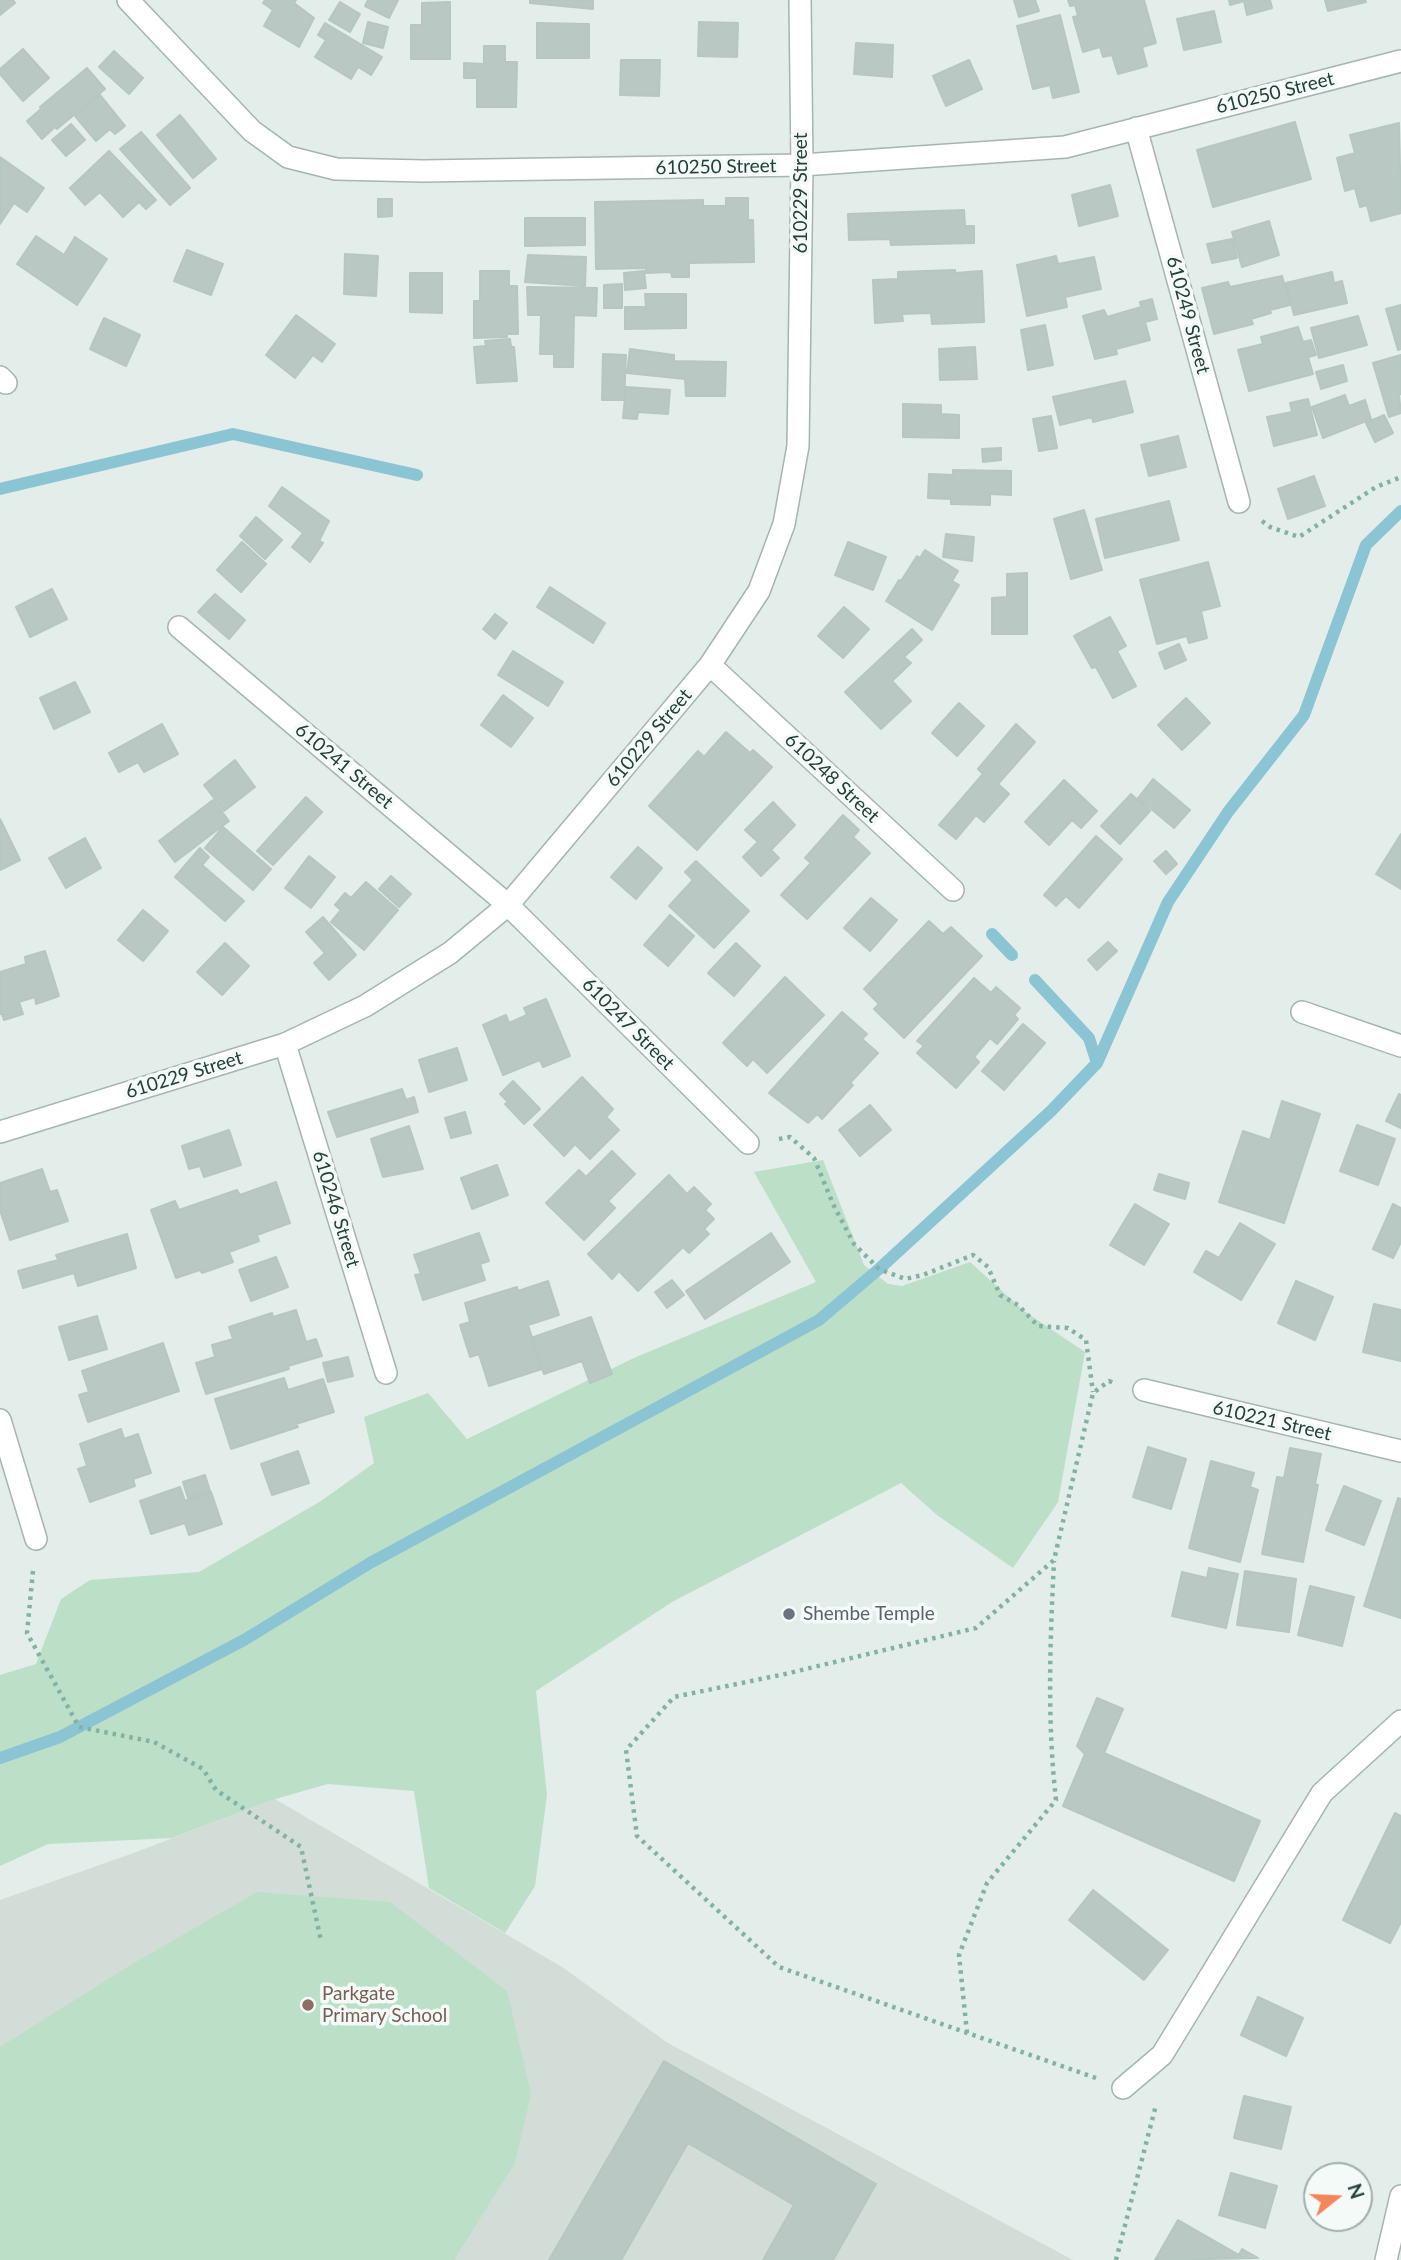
<!DOCTYPE html>
<style>
body{margin:0}
#map{position:relative;width:1401px;height:2260px;overflow:hidden;background:#e3ede9;font-family:Lato,sans-serif}
canvas{display:block}
.north{position:absolute;left:1303px;top:2162px;width:70px;height:70px;box-sizing:border-box;background:#f4faf7;border:2px solid #a0afab;border-radius:50%;rotate:72deg;font-size:19px;font-weight:700;line-height:28px;text-align:center;color:#223f39}
.north::after{content:'';display:block;margin:auto;width:24px;height:32px;background:#f4865b;clip-path:polygon(50% 0,100% 100%,50% 72%,0 100%)}
</style>
<div id="map">
<canvas width="1401" height="2260"></canvas>
<div class="north">N</div>
</div>
<script>
const g = document.querySelector('canvas').getContext('2d');
g.lineJoin = 'round';
function fillPath(path, color) { g.fillStyle = color; g.fill(path, 'evenodd'); }
function trace(path, color, width, dash) { g.strokeStyle = color; g.lineWidth = width; g.lineCap = dash ? 'butt' : 'round'; g.setLineDash(dash || []); g.stroke(path); }
function drawText(font, color, halo, rows, align = 'center') {
  g.font = font + ' Lato,sans-serif'; g.lineWidth = 7; g.setLineDash([]); g.textBaseline = 'middle'; g.strokeStyle = halo; g.fillStyle = color; for (const [text, x, y, turn = 0] of rows) {
    g.save(); g.translate(x, y); g.rotate((+turn || 0) * Math.PI / 180); g.textAlign = isNaN(turn) ? turn : align; if (halo) g.strokeText(text, 0, 0); g.fillText(text, 0, 0); g.restore();
  }
}
const built = new Path2D(`
 M275,1799L562,1967L668,2043L1073,2260H0V1900L131,1854Z`);
const green = new Path2D(`
 M823,1160L864,1265L888,1284L902,1286L970,1262L1024,1311L1085,1352L1058,1502L1013,1568L937,1515L901,1483L672,1602L536,1691L547,1795L535,1886L505,1933L429,1888L414,1791L328,1784L275,1799L172,1838L48,1844L0,1866V1675L36,1664L61,1599L90,1580L199,1572L321,1501L374,1463L364,1417L428,1393L467,1439L634,1358L816,1282L754,1172Z
 M257,1892L390,1902L507,1991L531,2094L515,2163L454,2260H0V2047L129,1966Z`);
const stream = new Path2D(`
 M0,489L233,434L417,475
 M992,934L1012,955
 M1035,980L1089,1038L1097,1063
 M0,1758L60,1737L244,1640L370,1563L819,1320L879,1269L1051,1111L1097,1063L1168,902L1228,812L1304,715L1366,545L1401,511`);
const building = new Path2D(`
 M0,0H13L15,3L0,15Z
 M265,0H296L294,3L314,18L299,47L264,26L273,10L263,3Z
 M368,0H398L389,18L365,6Z
 M530,0H593V9L530,3Z
 M1014,0H1035L1039,11L1019,17Z
 M1068,0H1144L1156,43L1142,47L1147,66L1118,74L1112,55L1103,57L1100,47L1083,52L1073,17L1078,16L1075,5L1070,6Z
 M1229,0H1270L1272,8L1247,15L1244,1L1230,5Z
 M1325,0H1365L1366,2L1328,11Z
 M340,2L360,14L350,32L329,20Z
 M450,2V59H411V25H422V3Z
 M1214,11L1221,42L1184,50L1177,19Z
 M1060,15L1079,92L1053,98L1050,85L1033,89L1017,26Z
 M368,22L388,27L383,48L363,43Z
 M699,22L738,23L737,57L698,56Z
 M325,23L382,57L371,75L358,67L351,79L315,57L326,40L318,35Z
 M537,23L589,24V58H537Z
 M856,43L893,45L892,77L854,74Z
 M484,46H505V62H517L516,107H477V78H464V63L484,64Z
 M23,49L49,78L23,101L0,74V69Z
 M114,51L143,78L129,94L99,67Z
 M621,60H660L659,96L620,95Z
 M969,60L982,89L946,106L933,76Z
 M87,68L105,89L57,129L55,127L42,139L27,121L41,109L40,107Z
 M100,95L125,126L115,134L110,129L96,141L75,116Z
 M180,115L216,159L193,178L157,135Z
 M1295,122L1311,179L1213,207L1197,150Z
 M1399,123L1401,213L1371,221L1367,205L1360,207L1355,188L1345,191L1337,158L1355,153L1350,135Z
 M71,124L85,140L66,156L52,140Z
 M141,132L190,188L170,205L120,149Z
 M109,151L156,200L146,209L139,202L123,217L100,192L85,205L70,188Z
 M0,157L44,188L27,212L14,203L0,224Z
 M1110,185L1118,216L1079,226L1072,195Z
 M726,198H748V220H753L754,262L689,263V277H672L671,272L646,273V268L596,269L595,202L703,200V206H726Z
 M378,199H392V216L378,217Z
 M964,210L965,226H974V243L891,245L890,239L849,240L848,214Z
 M525,218H585V245L525,246Z
 M1269,221L1279,255L1242,267L1232,232Z
 M36,236L64,255L75,237L107,259L77,305L17,264Z
 M1232,239L1237,258L1212,263L1207,244Z
 M187,250L223,264L211,295L174,281Z
 M345,254L378,256L376,296L344,294Z
 M528,255L586,257L585,286L525,282Z
 M1056,256L1058,264L1094,257L1101,289L1065,297L1067,307L1027,316L1017,265Z
 M955,270V273L982,271L984,322L932,324L931,313L902,314L903,321L875,323L873,280L898,279V272Z
 M480,271H509V286H517L518,334H507V337L474,338V301H480Z
 M644,271L646,288L625,290L624,273Z
 M1332,272L1334,283L1342,281L1347,303L1294,315L1286,283Z
 M410,273H442V313L410,312Z
 M1282,276L1290,305L1270,310L1271,313L1251,319L1253,324L1214,334L1202,288L1228,282L1230,287Z
 M622,284V308H604V285Z
 M527,287L597,288L596,316L574,315L573,367H554V354H540L541,315H528Z
 M645,294H686V328L625,329V307H646Z
 M1152,299L1157,319L1145,322L1150,340L1116,349L1117,354L1095,359L1083,316L1104,310L1107,317L1141,307L1140,302Z
 M1401,305V349L1398,350L1386,309Z
 M296,315L335,344L322,362L313,355L295,378L266,355Z
 M1358,316L1367,345L1319,358L1311,328Z
 M104,318L140,335L126,366L90,349Z
 M1045,325L1053,365L1028,370L1021,330Z
 M1298,327L1303,342L1311,340L1316,355L1308,357L1313,374L1249,391L1238,350L1263,344L1261,337Z
 M510,339L511,347H514L517,381L477,383L474,347L486,346L485,341Z
 M975,347L977,379L940,380L939,349Z
 M630,349L674,355V361L726,362L725,396H686L685,379L627,373Z
 M603,354L626,355L624,400H602Z
 M1401,355V394L1399,395L1401,413L1389,417L1373,363Z
 M1343,365L1347,381L1321,389L1316,372Z
 M1125,381L1133,412L1093,422L1092,417L1060,425L1053,397Z
 M626,387L670,390L668,414L638,412L637,419L623,418Z
 M1345,395L1349,406L1365,400L1371,419L1323,438L1312,407Z
 M1308,399L1317,435L1274,446L1267,417L1292,412L1290,403Z
 M903,404L941,405V414L959,415V438L903,437Z
 M1384,415L1393,433L1375,442L1366,423Z
 M1051,416L1057,448L1039,451L1033,419Z
 M1178,436L1186,467L1149,476L1141,445Z
 M1001,448V460L983,462L982,449Z
 M953,470L1011,471V495L990,494V505L951,504V499L928,498L929,474L953,475Z
 M1314,476L1325,506L1288,519L1278,489Z
 M282,487L329,521L319,541L323,543L310,562L292,547L303,533L269,506Z
 M1169,501L1179,540L1105,558L1096,519Z
 M1084,510L1102,570L1071,579L1054,519Z
 M256,517L282,540L265,559L240,536Z
 M946,534L974,537L972,561L943,557Z
 M242,542L266,564L241,592L217,570Z
 M848,542L886,557L873,590L835,575Z
 M925,550L958,571L952,581L959,585L932,630L886,601L899,580L901,581L917,556L920,558Z
 M1208,562L1220,606L1201,611L1207,638L1189,643L1187,636L1157,644L1140,580Z
 M1027,573V634H992V598L1007,597V574Z
 M550,587L605,623L593,643L537,607Z
 M52,589L67,619L30,637L16,607Z
 M215,594L245,620L229,639L198,612Z
 M844,607L869,629L843,658L818,636Z
 M495,614L507,623L495,639L483,629Z
 M1110,617L1126,646L1117,651L1136,686L1113,698L1096,667L1092,668L1074,636Z
 M912,629L922,640L904,657L911,663L892,681L911,701L881,729L845,692Z
 M1179,644L1186,660L1165,669L1159,653Z
 M513,651L563,682L548,706L498,675Z
 M75,682L90,712L54,729L40,698Z
 M503,695L533,718L511,747L481,725Z
 M1186,698L1210,723L1182,750L1158,725Z
 M959,703L984,726L957,756L932,733Z
 M162,724L178,754L144,772L138,762L119,772L109,753Z
 M1016,724L1035,742L998,784L1009,794L984,822L976,815L956,839L939,825L983,774L978,769Z
 M726,732L750,753L753,750L772,767L697,850L649,806L698,751L704,757Z
 M235,760L255,787L224,811L204,785Z
 M1153,779L1190,810L1174,828L1138,798Z
 M1064,780L1097,811L1081,828L1072,820L1049,845L1025,822Z
 M1131,794L1150,811L1120,844L1101,826Z
 M306,797L322,812L273,865L257,851Z
 M213,800L229,821L175,862L159,841Z
 M773,802L795,825L771,850L779,858L761,876L743,857L758,842L745,830Z
 M843,815L859,830L853,837L870,853L807,919L781,895L811,863L805,858Z
 M0,819L20,860L0,870Z
 M223,827L271,869L253,890L205,848Z
 M1401,834V889L1376,874Z
 M1096,836L1122,859L1079,908L1066,896L1056,906L1044,895Z
 M85,838L101,868L66,888L49,858Z
 M638,847L662,868L636,899L611,877Z
 M200,848L209,857L202,865L244,901L225,921L175,877Z
 M1166,851L1177,864L1166,874L1154,861Z
 M309,856L335,877L311,908L285,888Z
 M696,861L749,911L714,948L669,906L693,880L685,872Z
 M391,876L411,894L399,907L379,889Z
 M366,882L398,910L364,950L331,922L341,910L335,905L345,893L351,898Z
 M871,898L897,920L870,951L844,928Z
 M143,910L168,931L143,961L118,940Z
 M670,915L694,936L668,966L644,945Z
 M323,917L356,955L329,980L314,963L325,953L306,932Z
 M929,921L943,934L951,927L982,956L904,1038L874,1009L879,1004L864,989Z
 M1108,942L1117,951L1097,970L1088,960Z
 M225,943L249,966L222,995L197,972Z
 M736,943L760,966L734,996L708,973Z
 M45,951L59,996L36,1004L35,997L19,1002L23,1014L4,1020L2,1014H0V972L26,964L25,957Z
 M785,977L824,1015L767,1073L753,1059L747,1066L723,1043Z
 M974,978L991,993L996,987L1020,1008L1014,1015L1018,1019L997,1044L990,1038L974,1057L979,1062L956,1088L917,1053L924,1046L917,1041Z
 M546,999L570,1056L543,1067L540,1060L503,1075L483,1025L506,1015L509,1023L527,1015L524,1008Z
 M842,1012L867,1034L862,1039L878,1053L850,1083L853,1085L822,1119L817,1114L808,1123L769,1093Z
 M1023,1024L1045,1043L1004,1090L982,1071Z
 M457,1048L467,1080L429,1092L419,1060Z
 M582,1077L613,1109L606,1117L619,1130L590,1159L575,1144L564,1156L534,1125Z
 M513,1081L540,1109L524,1124L505,1104L508,1102L500,1094Z
 M402,1089L406,1100L414,1097L418,1112L337,1137L328,1112Z
 M1399,1094L1401,1095V1128L1386,1121Z
 M1282,1101L1320,1114L1284,1223L1219,1202L1243,1131L1270,1140Z
 M870,1105L891,1130L860,1156L839,1130Z
 M465,1112L471,1133L451,1138L445,1118Z
 M1357,1125L1395,1139L1378,1185L1340,1171Z
 M409,1126L423,1169L383,1177L371,1139Z
 M229,1130L241,1165L204,1177L200,1166L189,1169L182,1146Z
 M612,1151L635,1174L608,1201L615,1208L584,1240L546,1203L579,1170L586,1177Z
 M497,1165L508,1195L472,1209L461,1178Z
 M42,1169L50,1192L57,1190L68,1221L10,1240L0,1210V1183Z
 M1159,1174L1189,1183L1185,1199L1154,1190Z
 M669,1175L687,1194L694,1187L711,1204L705,1210L714,1219L704,1229L709,1234L689,1253L683,1247L638,1291L619,1271L612,1279L588,1254Z
 M276,1182L290,1223L257,1235L259,1241L229,1252L233,1262L202,1273L200,1270L176,1278L151,1210L175,1201L179,1210L237,1190L240,1195Z
 M1135,1204L1169,1224L1144,1265L1110,1245Z
 M1393,1204L1401,1208V1242L1393,1258L1373,1249Z
 M1240,1223L1275,1244L1241,1300L1194,1272L1206,1251L1219,1258Z
 M479,1233L489,1261L480,1264L485,1280L423,1300L415,1275L421,1274L414,1255Z
 M771,1233L790,1262L705,1319L686,1291Z
 M127,1234L136,1268L78,1286L74,1273L23,1288L18,1271L58,1260L56,1255Z
 M276,1257L288,1287L251,1301L239,1270Z
 M672,1280L684,1295L667,1308L655,1292Z
 M548,1281L559,1315L528,1325L542,1369L489,1386L479,1354L470,1357L460,1325L470,1322L465,1303L517,1287L518,1291Z
 M1296,1281L1333,1297L1315,1340L1278,1323Z
 M1374,1304L1401,1310V1361L1363,1352Z
 M296,1310L306,1342L316,1339L322,1356L288,1366L289,1369L206,1394L196,1363L215,1357L212,1345L233,1339L229,1327L272,1313L273,1317Z
 M97,1316L107,1349L69,1360L59,1327Z
 M591,1317L612,1374L590,1383L582,1361L544,1374L531,1338Z
 M163,1343L179,1391L88,1422L79,1395L89,1392L82,1371Z
 M348,1357L353,1376L328,1382L323,1363Z
 M284,1378L288,1390L323,1379L334,1412L296,1424L298,1427L231,1449L215,1399Z
 M121,1429L124,1439L138,1434L151,1473L133,1479L135,1486L90,1502L78,1469L87,1466L80,1444Z
 M1148,1447L1186,1459L1171,1509L1133,1497Z
 M1290,1448L1321,1454L1315,1484L1318,1485L1303,1562L1262,1554L1277,1477L1284,1478Z
 M298,1451L309,1483L272,1495L261,1464Z
 M1211,1461L1254,1473L1250,1487L1258,1490L1240,1562L1189,1548Z
 M205,1475L210,1491L188,1498L183,1482Z
 M1344,1486L1381,1501L1364,1545L1326,1530Z
 M180,1487L185,1501L211,1492L222,1524L189,1535L185,1523L151,1534L140,1501Z
 M1398,1498L1401,1499V1618L1364,1606Z
 M1209,1568L1238,1574L1226,1628L1172,1616L1182,1572L1207,1578Z
 M1245,1571L1296,1579L1289,1632L1237,1625Z
 M1310,1586L1354,1597L1342,1646L1298,1635Z
 M1097,1698L1123,1709L1104,1753L1260,1821L1234,1881L1063,1806L1085,1754L1077,1746Z
 M1395,1813L1401,1816V1922L1390,1943L1343,1920Z
 M1093,1890L1168,1950L1144,1980L1069,1920Z
 M1258,1997L1303,2018L1286,2056L1241,2035Z
 M664,2061L876,2184L833,2260H763L794,2205L688,2143L621,2260H549Z
 M1244,2096L1291,2107L1281,2149L1234,2138Z
 M1231,2173L1277,2186L1265,2228L1219,2215Z
 M1178,2220L1239,2255L1242,2249L1258,2258L1155,2260Z`);
const path = new Path2D(`
 M1262,521L1270,527L1299,537L1376,487L1401,477
 M779,1139L790,1137L814,1158L833,1204L854,1244L879,1269L905,1279L923,1275L973,1255L988,1267L1000,1295L1018,1305L1038,1326L1068,1328L1086,1340L1093,1392
 M33,1571L27,1633L79,1727L154,1742L203,1769L216,1790L301,1847L321,1941
 M967,2033L959,1955L987,1883L1056,1800C1047,1721 1050,1641 1054,1561
 M1096,2078L779,1967L637,1836L626,1750L674,1697L785,1674L976,1628L1054,1560L1093,1393L1109,1381L1114,1383
 M1116,2260L1156,2105`);
const service = new Path2D(`
 M1123,2088L1162,2055L1322,1793L1401,1721`);
const minor = new Path2D(`
 M128,0L252,131L288,157L336,169L423,171L802,165L1065,147L1401,61
 M1136,128L1239,502
 M0,377L6,383
 M179,627L508,905L748,1143
 M710,665L953,890
 M1302,1012L1401,1046
 M285,1044L386,1373
 M0,1132L285,1044L365,1006L450,953L508,905L710,665L759,591L784,524L798,446L802,165L800,0
 M1144,1390L1401,1451
 M0,1420L36,1539
 M1386,2260L1401,2196`);
const markers = [
 [789,1614,7,"#6b7280"],
 [308,2005,7,"#8d6e63"]
];
const streetNames = [
 ["610250 Street",1275,93,-14],
 ["610250 Street",716,167,-1],
 ["610229 Street",801,193,-90],
 ["610249 Street",1188,315,75],
 ["610229 Street",649,738,-50],
 ["610241 Street",344,766,40],
 ["610248 Street",832,778,43],
 ["610247 Street",628,1024,45],
 ["610229 Street",184,1075,-17],
 ["610246 Street",336,1209,73],
 ["610221 Street",1272,1421,13]
];
const worshipNames = [
 ["Shembe Temple",803,1614]
];
const educationNames = [
 ["Parkgate",322,1994],
 ["Primary School",322,2016]
];
fillPath(built, '#d2ddd8');
fillPath(green, '#bcdfc7');
trace(stream, '#8bc5d3', 12);
fillPath(building, '#b9c8c2');
trace(building, '#b6c7c1', 2);
trace(service, '#a5b5b1', 24);
trace(minor, '#a5b5b1', 24);
trace(path, '#83b2a5', 4.5, [3.5, 5]);
trace(service, '#fff', 21);
trace(minor, '#fff', 21);
for (const [x, y, r, color] of markers) { const dot = new Path2D(); dot.arc(x, y, r, 0, 2 * Math.PI); g.fillStyle = color; g.fill(dot); trace(dot, '#f4faf7', 2.5); }
drawText('19px', '#223f39', '#f4faf7', streetNames);
drawText('19px', '#5b616d', '#f4faf7', worshipNames, 'left');
drawText('19px', '#785e54', '#f4faf7', educationNames, 'left');
</script>
